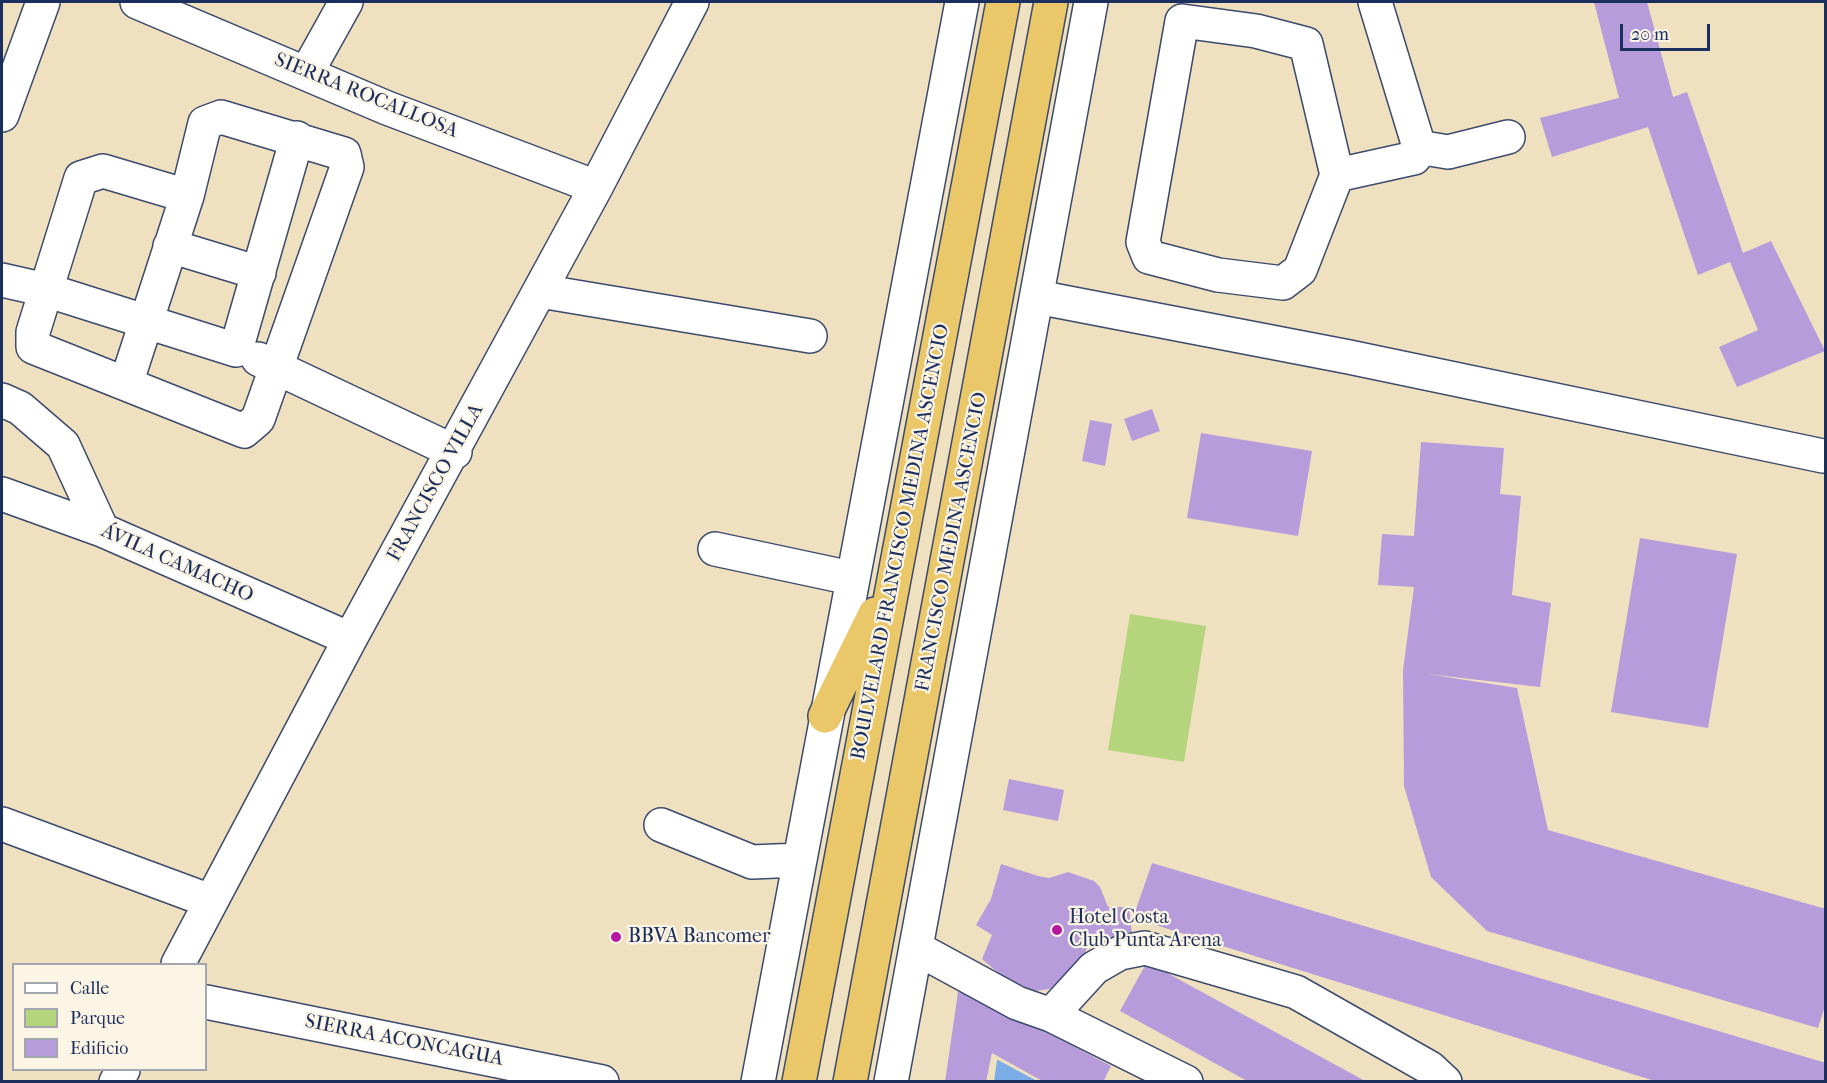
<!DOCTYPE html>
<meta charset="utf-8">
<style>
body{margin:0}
#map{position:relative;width:1827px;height:1083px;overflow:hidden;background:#efe1c0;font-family:"IM FELL French Canon",serif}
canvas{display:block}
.frame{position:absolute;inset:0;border:3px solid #1b2f5e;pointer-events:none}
.legend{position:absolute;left:12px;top:963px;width:195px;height:108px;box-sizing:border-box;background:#fcf5e5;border:2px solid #a2a6af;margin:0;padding:8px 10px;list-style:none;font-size:18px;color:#1b2f5e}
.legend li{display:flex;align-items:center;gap:12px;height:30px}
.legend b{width:30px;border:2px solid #a2a6af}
.scale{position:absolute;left:1620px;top:24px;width:90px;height:27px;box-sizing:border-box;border:3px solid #1b2f5e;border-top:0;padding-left:8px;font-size:18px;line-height:21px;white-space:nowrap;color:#1b2f5e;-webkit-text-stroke:4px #fcf5e5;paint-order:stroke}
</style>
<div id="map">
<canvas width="1827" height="1083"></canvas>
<div class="frame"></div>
<ul class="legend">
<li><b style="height:8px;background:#fff"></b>Calle</li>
<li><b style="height:16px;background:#b5d57d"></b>Parque</li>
<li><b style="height:16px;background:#b69cdb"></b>Edificio</li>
</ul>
<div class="scale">20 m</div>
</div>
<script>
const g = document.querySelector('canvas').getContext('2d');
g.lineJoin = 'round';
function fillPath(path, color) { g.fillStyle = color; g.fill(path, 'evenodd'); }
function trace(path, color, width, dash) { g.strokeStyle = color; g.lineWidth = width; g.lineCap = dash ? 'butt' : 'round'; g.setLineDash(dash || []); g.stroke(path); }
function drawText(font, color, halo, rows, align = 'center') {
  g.font = font + ' "IM FELL French Canon",serif'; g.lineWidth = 4.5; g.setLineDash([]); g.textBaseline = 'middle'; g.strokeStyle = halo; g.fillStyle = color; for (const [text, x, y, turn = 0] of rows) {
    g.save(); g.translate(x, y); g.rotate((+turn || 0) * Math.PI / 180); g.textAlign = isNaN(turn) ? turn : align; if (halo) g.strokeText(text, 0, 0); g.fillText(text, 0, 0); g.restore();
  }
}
const green = new Path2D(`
 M1130,614L1206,626L1184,762L1108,750Z`);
const water = new Path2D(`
 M997,1060H998L1037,1081H994Z`);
const building = new Path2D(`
 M1594,2H1647L1673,97L1687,92L1743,253L1771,241L1825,351L1737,387L1719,347L1758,330L1730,262L1698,275L1648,127L1552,157L1540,118L1619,98Z
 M1152,409L1160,431L1132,441L1124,419Z
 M1090,420L1112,424L1105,466L1082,461Z
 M1201,433L1312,451L1298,536L1187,518Z
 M1421,442L1504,448L1500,494L1521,496L1512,595L1551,603L1540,687L1427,674L1517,688L1548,830L1826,909V1003L1818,1028L1487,931L1431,877L1404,786L1403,670L1414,587L1378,585L1382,534L1414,536Z
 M1640,538L1737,554L1708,728L1611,712Z
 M1009,779L1064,790L1058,821L1003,810Z
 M1152,863L1826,1063V1079L1824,1082H1658L1133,918Z
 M1001,864L1038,876L1049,878L1068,872L1094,881L1100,887L1108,907H1129L1132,934L1114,951L1092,938L1069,986L1022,993L982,959L992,935L976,925L991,899Z
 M1147,962L1367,1082H1249L1120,1011Z
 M959,985L1111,1066L1103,1082H1044L992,1053L986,1082H945Z`);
const minor = new Path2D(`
 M137,2L387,108L596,187
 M307,72L346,2
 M2,115L43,2
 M1418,147L1448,152L1508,137
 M1337,175L1306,44L1256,31L1182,21L1143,242L1149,257L1218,275L1283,283L1300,270L1337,175L1414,158L1418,153L1417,140L1375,2
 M170,246L259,273
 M2,280L46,290L236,350L297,138
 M540,291L810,336
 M1037,297L1349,357L1823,456
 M258,359L455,452
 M126,384L187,196L205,123L221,117L344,154L347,167L258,419L244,431L33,347V332L81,178L103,171L187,196
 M2,400L20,408L63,445L102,530
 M2,494L102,530L350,639
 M715,549L851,578
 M2,824L210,901
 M661,825L752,862L799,860
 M916,948L1017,1003L1051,1015L1186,1082
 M178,964L350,639L596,187L692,2
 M206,1002L602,1082
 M1051,1015L1094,968L1120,953L1145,948L1296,992L1430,1068L1445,1082
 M116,1082L123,1070
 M758,1082L962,2
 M891,1082L1091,2`);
const highway = new Path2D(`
 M825,716L875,614
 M799,1082L1003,2
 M850,1082L1051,2`);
const markers = [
 [1057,930,6,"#b5179e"],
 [616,937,6,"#b5179e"]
];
const streetNames = [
 ["SIERRA ROCALLOSA",366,96,22],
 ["FRANCISCO VILLA",436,483,-61],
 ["BOULVELARD FRANCISCO MEDINA ASCENCIO",901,542,-79],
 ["FRANCISCO MEDINA ASCENCIO",952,542,-79],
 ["ÁVILA CAMACHO",177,564,24],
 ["SIERRA ACONCAGUA",404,1041,11]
];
const poiNames = [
 ["Hotel Costa",1069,918],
 ["Club Punta Arena",1069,941],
 ["BBVA Bancomer",628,937]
];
fillPath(green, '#b5d57d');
fillPath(water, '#7dade8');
fillPath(building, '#b69cdb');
trace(minor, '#3b4a6d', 36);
trace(highway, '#3b4a6d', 36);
trace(minor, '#fff', 33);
trace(highway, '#eac769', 33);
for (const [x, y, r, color] of markers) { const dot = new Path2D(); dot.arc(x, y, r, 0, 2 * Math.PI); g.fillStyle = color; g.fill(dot); trace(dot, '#fcf5e5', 2); }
drawText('20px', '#1b2f5e', '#fcf5e5', streetNames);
drawText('20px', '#1b2f5e', '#fcf5e5', poiNames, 'left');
</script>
